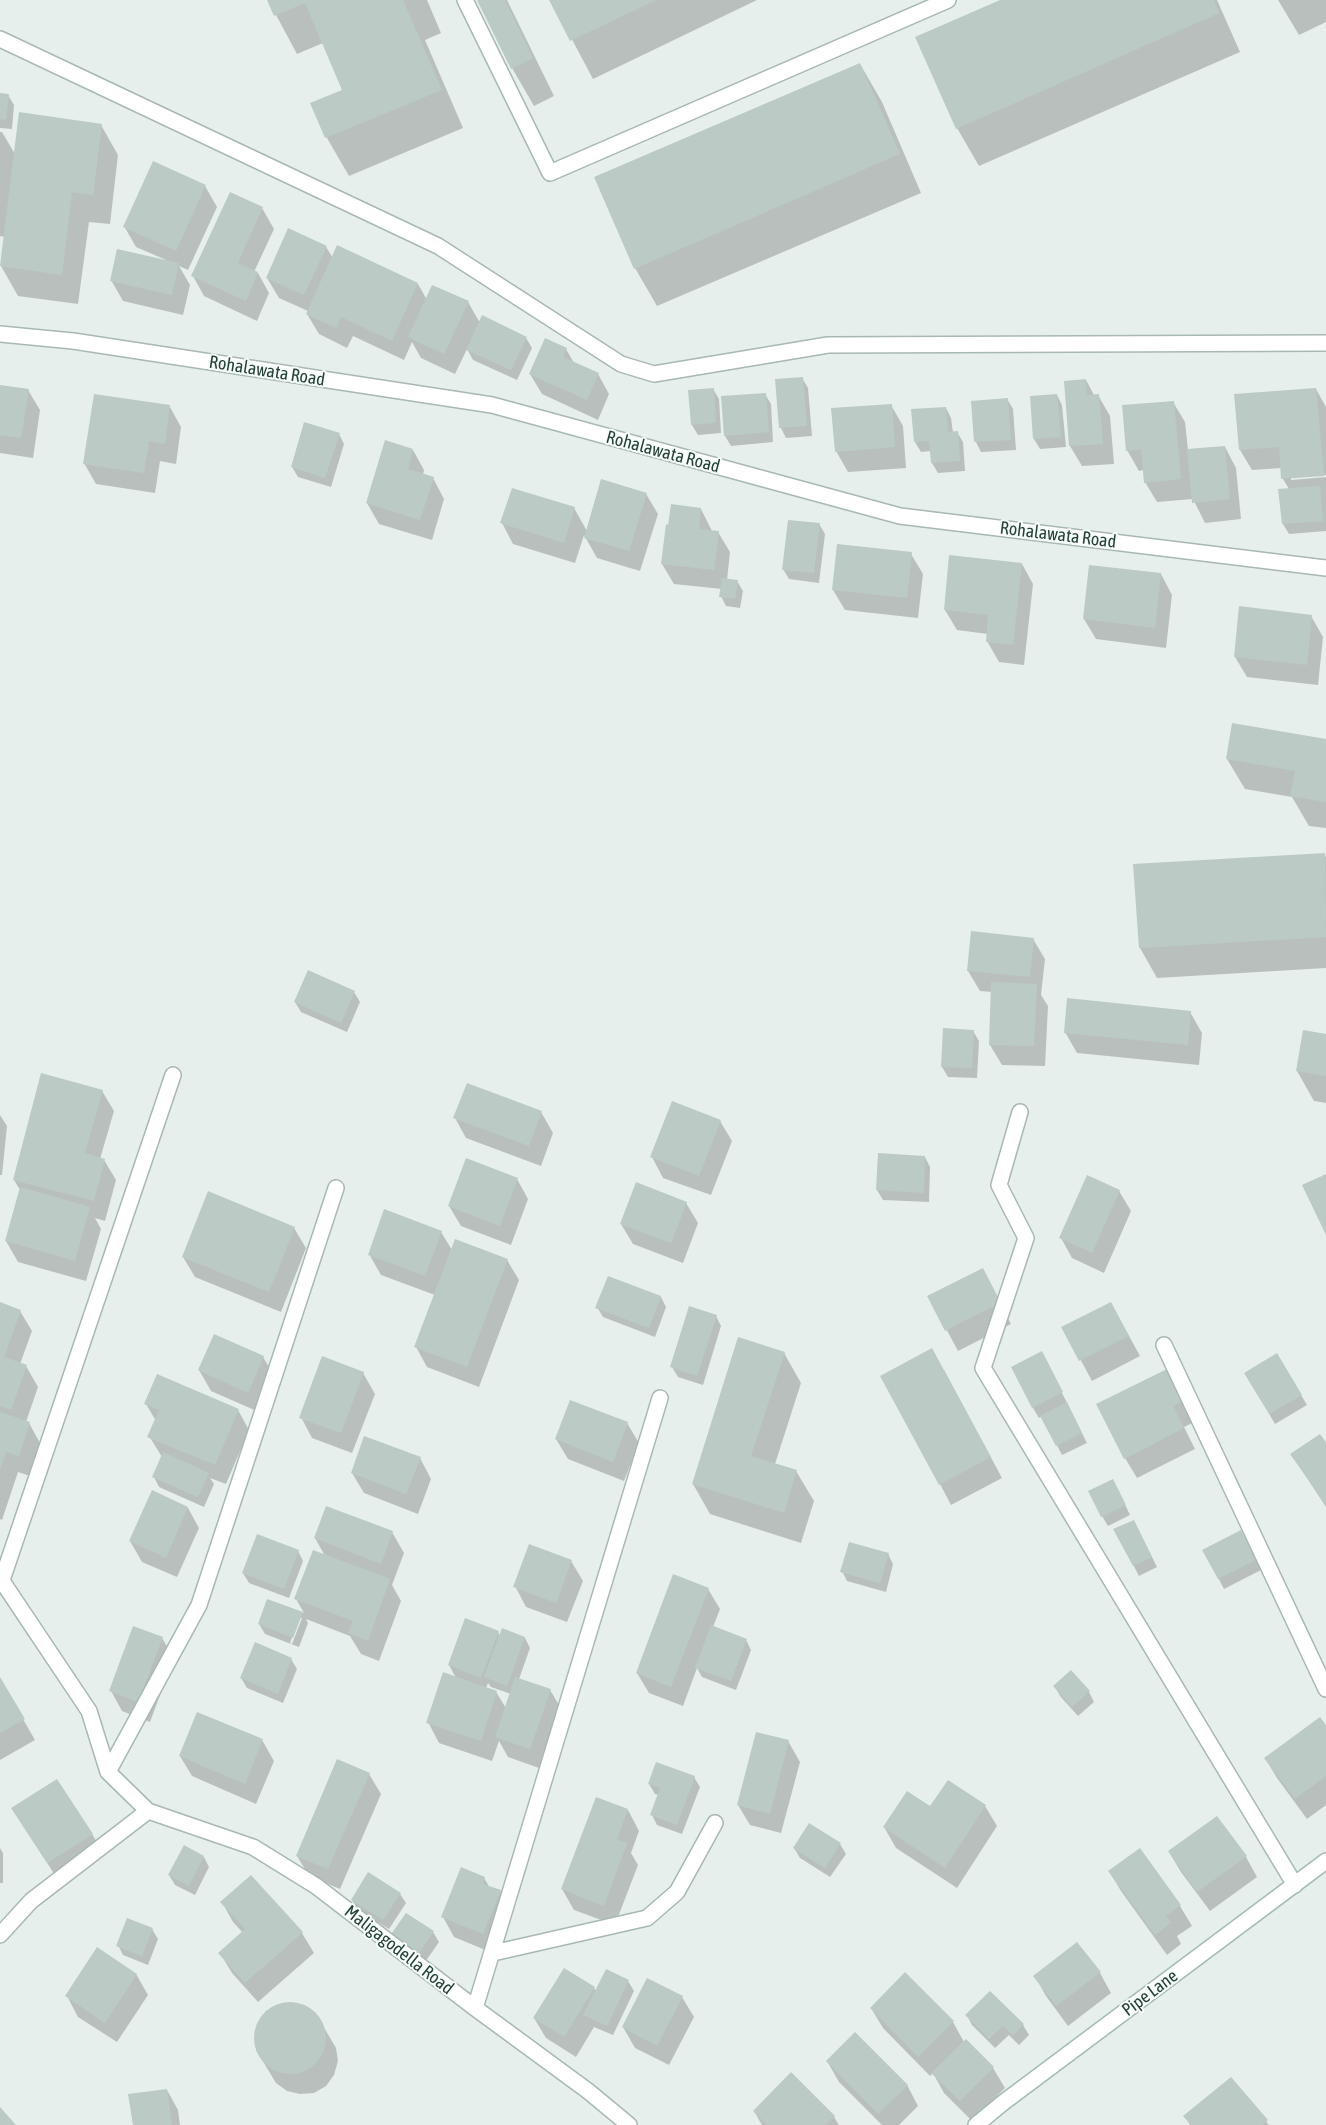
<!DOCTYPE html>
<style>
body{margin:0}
canvas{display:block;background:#e6efeb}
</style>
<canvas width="1326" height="2125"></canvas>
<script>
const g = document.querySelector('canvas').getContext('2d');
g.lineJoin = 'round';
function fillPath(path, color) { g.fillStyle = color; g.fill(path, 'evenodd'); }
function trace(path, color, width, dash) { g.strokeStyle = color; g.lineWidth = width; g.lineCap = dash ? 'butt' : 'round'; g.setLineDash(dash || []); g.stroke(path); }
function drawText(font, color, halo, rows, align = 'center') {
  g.font = font + ' "Asap Condensed",sans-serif'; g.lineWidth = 4; g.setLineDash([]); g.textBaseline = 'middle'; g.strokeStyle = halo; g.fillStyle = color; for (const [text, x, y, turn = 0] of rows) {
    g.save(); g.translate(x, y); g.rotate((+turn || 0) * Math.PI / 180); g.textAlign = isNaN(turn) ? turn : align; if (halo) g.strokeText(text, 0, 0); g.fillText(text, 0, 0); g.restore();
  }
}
const shadow = new Path2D(`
 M268,0H427L441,33L425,40L463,128L349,176L327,138L312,104L343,91L323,43L297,54Z
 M479,0H507L554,96L534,106L512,68Z
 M551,0H757L593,79Z
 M1003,0H1217L1240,52L979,166L957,128Z
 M1278,0H1326V22L1299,35Z
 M860,64L882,102L921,193L657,306L635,268Z
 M0,94L8,95L14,105L12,129L0,128Z
 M101,125L118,155L110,224L89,222L78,304L18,296L1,266L5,237L0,236V132H2L15,154Z
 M205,186L217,207L188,270L179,266L190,285L183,315L123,301L111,280L166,260L136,247L124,226Z
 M262,208L274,229L254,272L258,273L269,293L257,321L204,296L193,276Z
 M326,247L333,258L418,284L427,300L468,302L480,323L526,338L532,348L517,380L473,360L467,349L455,374L421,358L412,342L404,360L353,336L347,348L319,334L307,314L308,311L279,298L267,278Z
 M566,349L574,363L598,374L609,394L598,420L542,394L530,374Z
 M802,378L808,388L812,436L786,438L781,428L776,380Z
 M1086,380L1094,395H1098L1110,416L1114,464L1082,466L1070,446L1065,382Z
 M0,386L28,390L40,410L33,458L0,453Z
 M713,389L719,399L721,433L698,435L692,425Z
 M1316,389L1326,407V475L1291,477V480L1326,477V531L1289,534L1283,524L1289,489L1283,479L1282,468L1252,470L1240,450Z
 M765,394L771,404L773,442L731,446L725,436Z
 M1057,395L1062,405L1066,447L1040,449L1034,439Z
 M1007,399L1013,409L1016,450L981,452L976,442L972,402Z
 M1173,402L1185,422L1188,450L1225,447L1236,468L1241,519L1205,523L1193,499L1157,502L1145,482L1144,470L1139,471L1127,450Z
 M891,405L903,426L906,468L848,472L836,451Z
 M170,407L181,427L176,464L160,461L155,493L96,484L84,463Z
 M946,408L951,418L953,433L957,432L963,442L965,471L938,473L932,463L931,451L921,452L915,442Z
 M305,424L339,434L344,444L331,487L298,477L292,467Z
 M413,450L424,470L423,475L433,478L444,499L432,540L379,524L367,503Z
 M646,494L658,514L640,571L597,558L584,535L575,563L513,544L502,523L574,508L587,531Z
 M701,509L712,531L718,532L730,552L727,580L737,581L743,591L740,608L726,606L721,596L722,589L674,584L662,564Z
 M819,524L825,534L819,583L789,579L783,569Z
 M911,554L923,574L918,618L845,610L833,590Z
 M1022,564L1033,584L1024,665L999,662L987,641L988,634L957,630L945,610Z
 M1161,574L1172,595L1166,648L1096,639L1084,619Z
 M1311,616L1323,637L1318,685L1247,677L1235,657Z
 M1326,740V828L1309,826L1292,797L1245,789L1227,759Z
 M1324,855L1326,857V968L1157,978L1140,948Z
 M1033,939L1045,959L1041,995L1048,1006L1045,1066L1002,1065L990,1045L992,992L980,991L968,971Z
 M354,992L360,1002L347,1032L301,1012L295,1002Z
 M1190,1012L1202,1033L1199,1065L1077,1053L1065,1032Z
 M973,1031L979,1041L977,1078L948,1077L942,1067Z
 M1326,1035V1103L1314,1101L1297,1071Z
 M102,1091L114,1111L100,1159L104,1160L116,1180L105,1221L95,1218L101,1229L86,1281L18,1262L6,1241L20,1190L14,1180Z
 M541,1112L553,1133L541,1166L466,1138L455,1118Z
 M0,1115L7,1126L2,1175H0Z
 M720,1121L732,1141L711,1195L663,1178L652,1157Z
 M925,1157L930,1167L929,1202L883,1200L877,1190Z
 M517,1179L528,1199L511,1245L461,1226L449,1206Z
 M1119,1191L1131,1211L1104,1273L1072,1258L1061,1238Z
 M686,1203L698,1223L683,1263L633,1244L621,1224Z
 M294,1228L306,1248L281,1312L195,1277L183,1257Z
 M441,1232L452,1250L507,1260L519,1280L479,1387L427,1367L416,1347L435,1295L381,1275L369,1254Z
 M982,1269L1011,1324L958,1351L929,1297Z
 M609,1278L661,1297L666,1307L655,1337L603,1317L597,1307Z
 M1111,1303L1140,1356L1092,1381L1063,1327Z
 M0,1304L20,1311L32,1331L20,1364L26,1366L38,1387L26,1422L29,1423L40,1443L30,1476L18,1472L2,1520L0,1519Z
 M716,1316L721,1326L703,1385L678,1377L672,1367Z
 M784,1353L801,1383L775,1464L796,1471L814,1501L801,1543L710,1514L693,1484Z
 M1277,1355L1307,1405L1275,1424L1246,1373Z
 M263,1357L275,1377L259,1412L211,1391L199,1370Z
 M1047,1363L1087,1443L1062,1455L1042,1416L1039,1418L1033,1408L1013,1368Z
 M944,1370L1002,1478L951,1505L940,1484Z
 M1168,1370L1196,1421L1184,1427L1195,1449L1137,1478L1125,1458Z
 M363,1373L375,1394L352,1453L312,1438L301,1417Z
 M146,1404L238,1410L249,1430L226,1484L210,1478L214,1484L204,1507L159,1487L154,1477L162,1457L149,1436L156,1421Z
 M627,1423L639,1443L624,1481L568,1459L556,1439Z
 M1326,1444V1507L1292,1455Z
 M420,1458L431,1479L418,1514L364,1493L352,1473Z
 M1118,1490L1130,1515L1108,1526L1102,1516Z
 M188,1508L199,1528L177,1577L142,1562L130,1541Z
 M1115,1530L1139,1531L1157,1567L1139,1576Z
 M392,1532L404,1553L392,1585L401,1601L379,1661L361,1654L350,1636L306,1619L308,1623L299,1647L265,1634L259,1624L268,1600L304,1613L296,1599L325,1556L315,1538ZM299,1618H302L292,1644L290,1643Z
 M1247,1542L1261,1570L1224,1589L1204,1551Z
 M298,1551L303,1561L289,1598L249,1583L243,1573Z
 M888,1554L893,1564L886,1592L847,1581L842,1571Z
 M571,1561L583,1581L567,1622L526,1607L515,1586Z
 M708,1589L720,1609L713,1627L746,1640L751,1650L736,1690L702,1677L697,1668L683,1706L649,1693L637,1673Z
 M466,1620L498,1632L500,1636L525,1638L530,1648L519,1679L550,1690L562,1710L542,1769L508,1757L499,1741L492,1761L439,1743L428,1722L456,1678L449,1665ZM488,1683L491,1687L511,1694L506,1708L496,1692L486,1688Z
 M162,1638L174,1658L150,1722L122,1711L111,1691Z
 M291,1659L297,1669L283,1703L247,1688L241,1678Z
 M0,1679L35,1740L0,1760Z
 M1055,1686L1089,1692L1094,1702L1078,1716L1060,1696Z
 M1326,1727V1805L1307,1819L1277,1778L1265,1758Z
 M262,1740L274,1761L256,1804L192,1776L180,1756Z
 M788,1741L800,1762L781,1833L750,1825L738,1805Z
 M369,1774L381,1794L340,1889L309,1876L297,1856Z
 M694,1777L700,1787L682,1834L657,1825L652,1815L659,1795L655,1794L649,1784Z
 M985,1806L997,1826L957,1888L896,1848L884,1827L931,1808Z
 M12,1808L92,1834L104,1854L60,1883Z
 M628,1810L639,1831L631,1853L638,1865L615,1925L574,1910L562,1889Z
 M1217,1818L1246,1857L1257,1877L1210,1911L1181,1872L1169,1852Z
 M840,1844L846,1854L830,1877L800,1858L794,1848Z
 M0,1848L3,1853V1883H0Z
 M1139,1850L1180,1906L1192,1926L1177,1936L1181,1944L1167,1955L1121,1891L1109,1871Z
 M204,1857L209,1867L195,1895L175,1885L169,1875Z
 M251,1876L302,1933L314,1953L258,2002L232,1973L220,1953L243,1933L233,1922L222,1902Z
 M484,1878L490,1888L500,1891L512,1912L495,1954L454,1937L443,1917Z
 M400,1894L406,1903L389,1929L358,1910L352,1900Z
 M152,1929L158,1939L148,1965L123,1955L118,1945Z
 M433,1932L439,1942L421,1968L394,1950Z
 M1100,1973L1111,1993L1068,2026L1046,1996L1035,1976Z
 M136,1974L148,1995L117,2042L78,2017L67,1996Z
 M628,1981L634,1991L613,2035L594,2027L576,2057L546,2038L534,2018L594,1988L596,1991Z
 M682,1997L694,2017L669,2065L635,2048L623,2027Z
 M292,2003L305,2006L316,2014L336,2048L338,2061L334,2075L326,2086L314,2093L300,2094L287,2091L276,2083L256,2050L255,2036L258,2023L266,2011L278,2005Z
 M871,2008L953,2022L964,2042L993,2068L1005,2088L972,2121L944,2093L933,2073L930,2076L883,2028Z
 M967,2015L1023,2025L1029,2035L1019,2045L1009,2035L995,2048L972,2025Z
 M827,2061L907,2085L918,2106L899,2125H882L839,2082Z
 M791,2074L834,2117L839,2125H762L754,2111Z
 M1231,2078L1269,2125H1190L1185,2116Z
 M167,2090L178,2110L180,2125H134Z`);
const building = new Path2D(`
 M267,0H403L442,90L325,138L310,103L342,90L305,3L274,16Z
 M477,0H505L533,58L511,69Z
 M549,0H656L570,41Z
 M1000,0H1214L1219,13L956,129L915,37Z
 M860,63L900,154L634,269L594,177Z
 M0,93L9,94L6,120L0,119Z
 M19,112L102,124L93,195L72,192L62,275L0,266Z
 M153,161L206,185L176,251L123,227Z
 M230,192L263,207L238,263L258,272L246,301L191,276Z
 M288,228L327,246L304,295L266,278Z
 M337,245L418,283L392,341L341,317L336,328L306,314Z
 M117,249L179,263L172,295L110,281Z
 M432,285L469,301L444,354L408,337Z
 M482,315L527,337L511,370L466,350Z
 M545,338L567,348L563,357L599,373L587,400L529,374Z
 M803,377L807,426L779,428L775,379Z
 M1086,379L1087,395L1099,394L1103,444L1069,446L1064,381Z
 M0,385L29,389L21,438L0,435Z
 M714,388L716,423L691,425L688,390Z
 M1316,388L1324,476L1281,479L1279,447L1239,450L1234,394Z
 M766,393L769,432L724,436L721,396Z
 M94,394L170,405L165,444L149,441L144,473L83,464Z
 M1057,394L1061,437L1033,439L1030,396Z
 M1008,398L1011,440L974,442L971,401Z
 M1174,401L1181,479L1144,483L1141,449L1126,451L1122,405Z
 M892,404L895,447L835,452L831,408Z
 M946,407L948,432L958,431L960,461L931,463L929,441L914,442L911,409Z
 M304,422L340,433L325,478L291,467Z
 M385,440L413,449L408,469L434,477L420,520L366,503Z
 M1225,446L1230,499L1192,503L1187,449Z
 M601,479L647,493L629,551L584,538Z
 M1320,486L1323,521L1282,524L1278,489Z
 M512,488L575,507L564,543L500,523Z
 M671,504L701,508L699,529L719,531L714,570L661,564L666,524L668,525Z
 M788,520L820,523L814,573L782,570Z
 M837,544L912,552L907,598L832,590Z
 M949,555L1022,563L1013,645L986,642L988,615L944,610Z
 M1089,565L1161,573L1155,628L1083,619Z
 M722,578L738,580L735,599L719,597Z
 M1239,606L1312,615L1307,665L1234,657Z
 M1232,723L1326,739V802L1290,796L1295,771L1226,759Z
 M1325,853L1326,937L1139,948L1133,864Z
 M971,931L1034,938L1030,977L967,971Z
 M308,970L355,991L341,1023L294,1002Z
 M991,982L1037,984L1034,1046L989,1045Z
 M1067,998L1191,1011L1188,1045L1064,1033Z
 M943,1028L974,1030L972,1068L941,1067Z
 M1303,1030L1326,1034V1076L1296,1071Z
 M41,1073L103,1090L85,1153L105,1159L94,1201L13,1180Z
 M467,1083L542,1111L529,1146L453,1118Z
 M672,1101L721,1120L699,1176L650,1157Z
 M878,1153L925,1156L924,1193L876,1190Z
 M466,1158L518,1178L500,1226L448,1206Z
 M1326,1174V1235L1302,1185Z
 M1087,1175L1120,1190L1092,1253L1059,1238Z
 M636,1182L687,1202L671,1243L620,1224Z
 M20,1187L90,1207L75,1261L5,1241Z
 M208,1191L295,1227L269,1292L182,1257Z
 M384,1209L442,1231L425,1276L368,1255Z
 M455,1239L508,1259L467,1367L414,1347Z
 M983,1268L1001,1303L945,1331L927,1296Z
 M608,1276L661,1296L649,1328L595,1308Z
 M0,1302L21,1310L4,1357L27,1365L11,1410L0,1406Z
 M1111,1302L1129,1336L1079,1361L1061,1327Z
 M689,1306L717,1315L697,1376L670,1367Z
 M214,1334L264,1356L248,1393L198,1370Z
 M738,1337L785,1352L751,1456L797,1470L784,1513L692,1484Z
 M932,1348L991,1457L939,1485L880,1376Z
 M1042,1351L1063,1392L1032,1408L1011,1367Z
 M1277,1353L1302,1395L1269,1414L1244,1373Z
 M322,1356L364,1372L341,1433L299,1418Z
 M1169,1368L1185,1400L1173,1406L1184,1428L1124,1459L1096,1404Z
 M157,1374L239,1409L215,1465L147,1437L159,1410L144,1404Z
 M570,1400L628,1422L613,1462L555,1439Z
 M1067,1402L1082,1433L1056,1446L1040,1416Z
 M0,1412L30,1422L19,1456L6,1452L0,1470Z
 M1320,1434L1326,1442V1505L1290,1454Z
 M364,1436L421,1457L406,1494L351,1473Z
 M163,1452L209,1473L198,1497L152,1477Z
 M1113,1479L1126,1505L1101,1517L1088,1491Z
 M152,1490L188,1507L166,1558L129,1541Z
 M326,1506L393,1531L381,1564L314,1538Z
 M1134,1520L1152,1557L1133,1566L1113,1529Z
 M1241,1530L1256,1560L1218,1579L1202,1550Z
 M257,1534L299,1550L284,1589L242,1573Z
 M849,1542L889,1553L880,1583L840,1572Z
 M529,1544L572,1560L556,1603L513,1587Z
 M313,1550L390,1579L368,1641L348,1633L353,1621L294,1599Z
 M673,1574L709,1588L671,1687L636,1673Z
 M267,1599L303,1612L293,1638L258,1624Z
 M465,1618L499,1631L481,1678L448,1665Z
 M711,1625L747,1639L731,1681L695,1668Z
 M133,1626L163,1637L138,1702L109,1691Z
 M502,1628L525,1637L507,1686L484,1677Z
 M255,1642L292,1658L278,1694L240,1678Z
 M1071,1670L1090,1691L1072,1707L1053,1686Z
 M443,1672L497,1691L481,1741L426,1723Z
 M0,1677L25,1719L0,1733Z
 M515,1677L551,1689L530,1749L495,1737Z
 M197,1712L263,1739L245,1784L179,1756Z
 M1320,1717L1326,1725V1776L1295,1799L1264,1758Z
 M756,1732L789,1740L770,1814L737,1805Z
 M337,1759L370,1773L328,1869L296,1856Z
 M656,1762L695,1776L677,1825L650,1815L660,1788L648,1784Z
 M57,1779L93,1834L47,1863L11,1808Z
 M948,1780L986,1805L945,1868L883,1827L907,1791L930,1806Z
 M596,1797L628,1809L617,1839L627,1843L604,1906L561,1889Z
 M1217,1816L1247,1856L1197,1892L1168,1851Z
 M809,1823L841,1843L825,1868L793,1848Z
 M184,1845L204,1856L189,1886L168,1875Z
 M1140,1848L1181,1905L1166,1916L1171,1923L1155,1935L1108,1871Z
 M461,1867L485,1877L483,1884L501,1890L483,1934L441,1917Z
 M368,1872L401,1893L383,1920L351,1900Z
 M251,1875L303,1932L245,1983L218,1953L245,1929L220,1902Z
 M406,1913L434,1931L415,1959L387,1940Z
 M127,1918L153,1928L142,1956L116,1946Z
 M1077,1942L1101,1972L1056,2006L1033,1976Z
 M97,1947L137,1974L105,2023L65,1996Z
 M564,1968L595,1987L564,2037L533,2018Z
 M606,1969L629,1980L607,2026L583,2015Z
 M905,1972L954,2021L918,2057L870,2008Z
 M647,1978L683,1996L657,2046L622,2027Z
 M990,1991L1024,2024L1013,2036L1003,2026L989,2039L965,2015Z
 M254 2038a36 36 0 1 1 72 0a36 36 0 1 1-72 0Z
 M855,2032L908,2085L878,2114L826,2061Z
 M966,2039L994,2067L960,2101L931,2073Z
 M791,2072L835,2116L826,2125H767L753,2111Z
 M1231,2077L1268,2120L1263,2125H1191L1183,2116Z
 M167,2089L172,2125H133L128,2094Z
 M0,2107L16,2125H0Z`);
const street = new Path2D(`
 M465,0L550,173L948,0
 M0,39L438,246L621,364L654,374L828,345L1326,343
 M0,334L73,341L492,405L900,516L1326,568
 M1020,1112L999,1185L1026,1238L983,1368L1295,1885
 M1164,1345L1326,1689
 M0,1578L89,1711L108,1772L148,1811L253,1847L316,1886L475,2008L588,2091L629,2125
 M2,1580L173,1075
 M108,1772L199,1605L336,1188
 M0,1935L31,1901L148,1811
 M493,1953L647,1918L677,1892L715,1823
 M475,2008L660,1398`);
const secondary = new Path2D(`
 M976,2125L1004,2102L1326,1861`);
const streetNames = [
 ["Rohalawata Road",267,371,9],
 ["Rohalawata Road",663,452,15],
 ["Rohalawata Road",1058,535,7],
 ["Maligagodella Road",399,1950,38],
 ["Pipe Lane",1150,1993,-37]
];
fillPath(shadow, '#0003');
fillPath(building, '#bbcac4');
trace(street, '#a8b8b2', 18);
trace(secondary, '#a4bbb3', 18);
trace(street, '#fff', 15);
trace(secondary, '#fff', 15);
drawText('18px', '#24423a', '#f7fbf9', streetNames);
</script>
